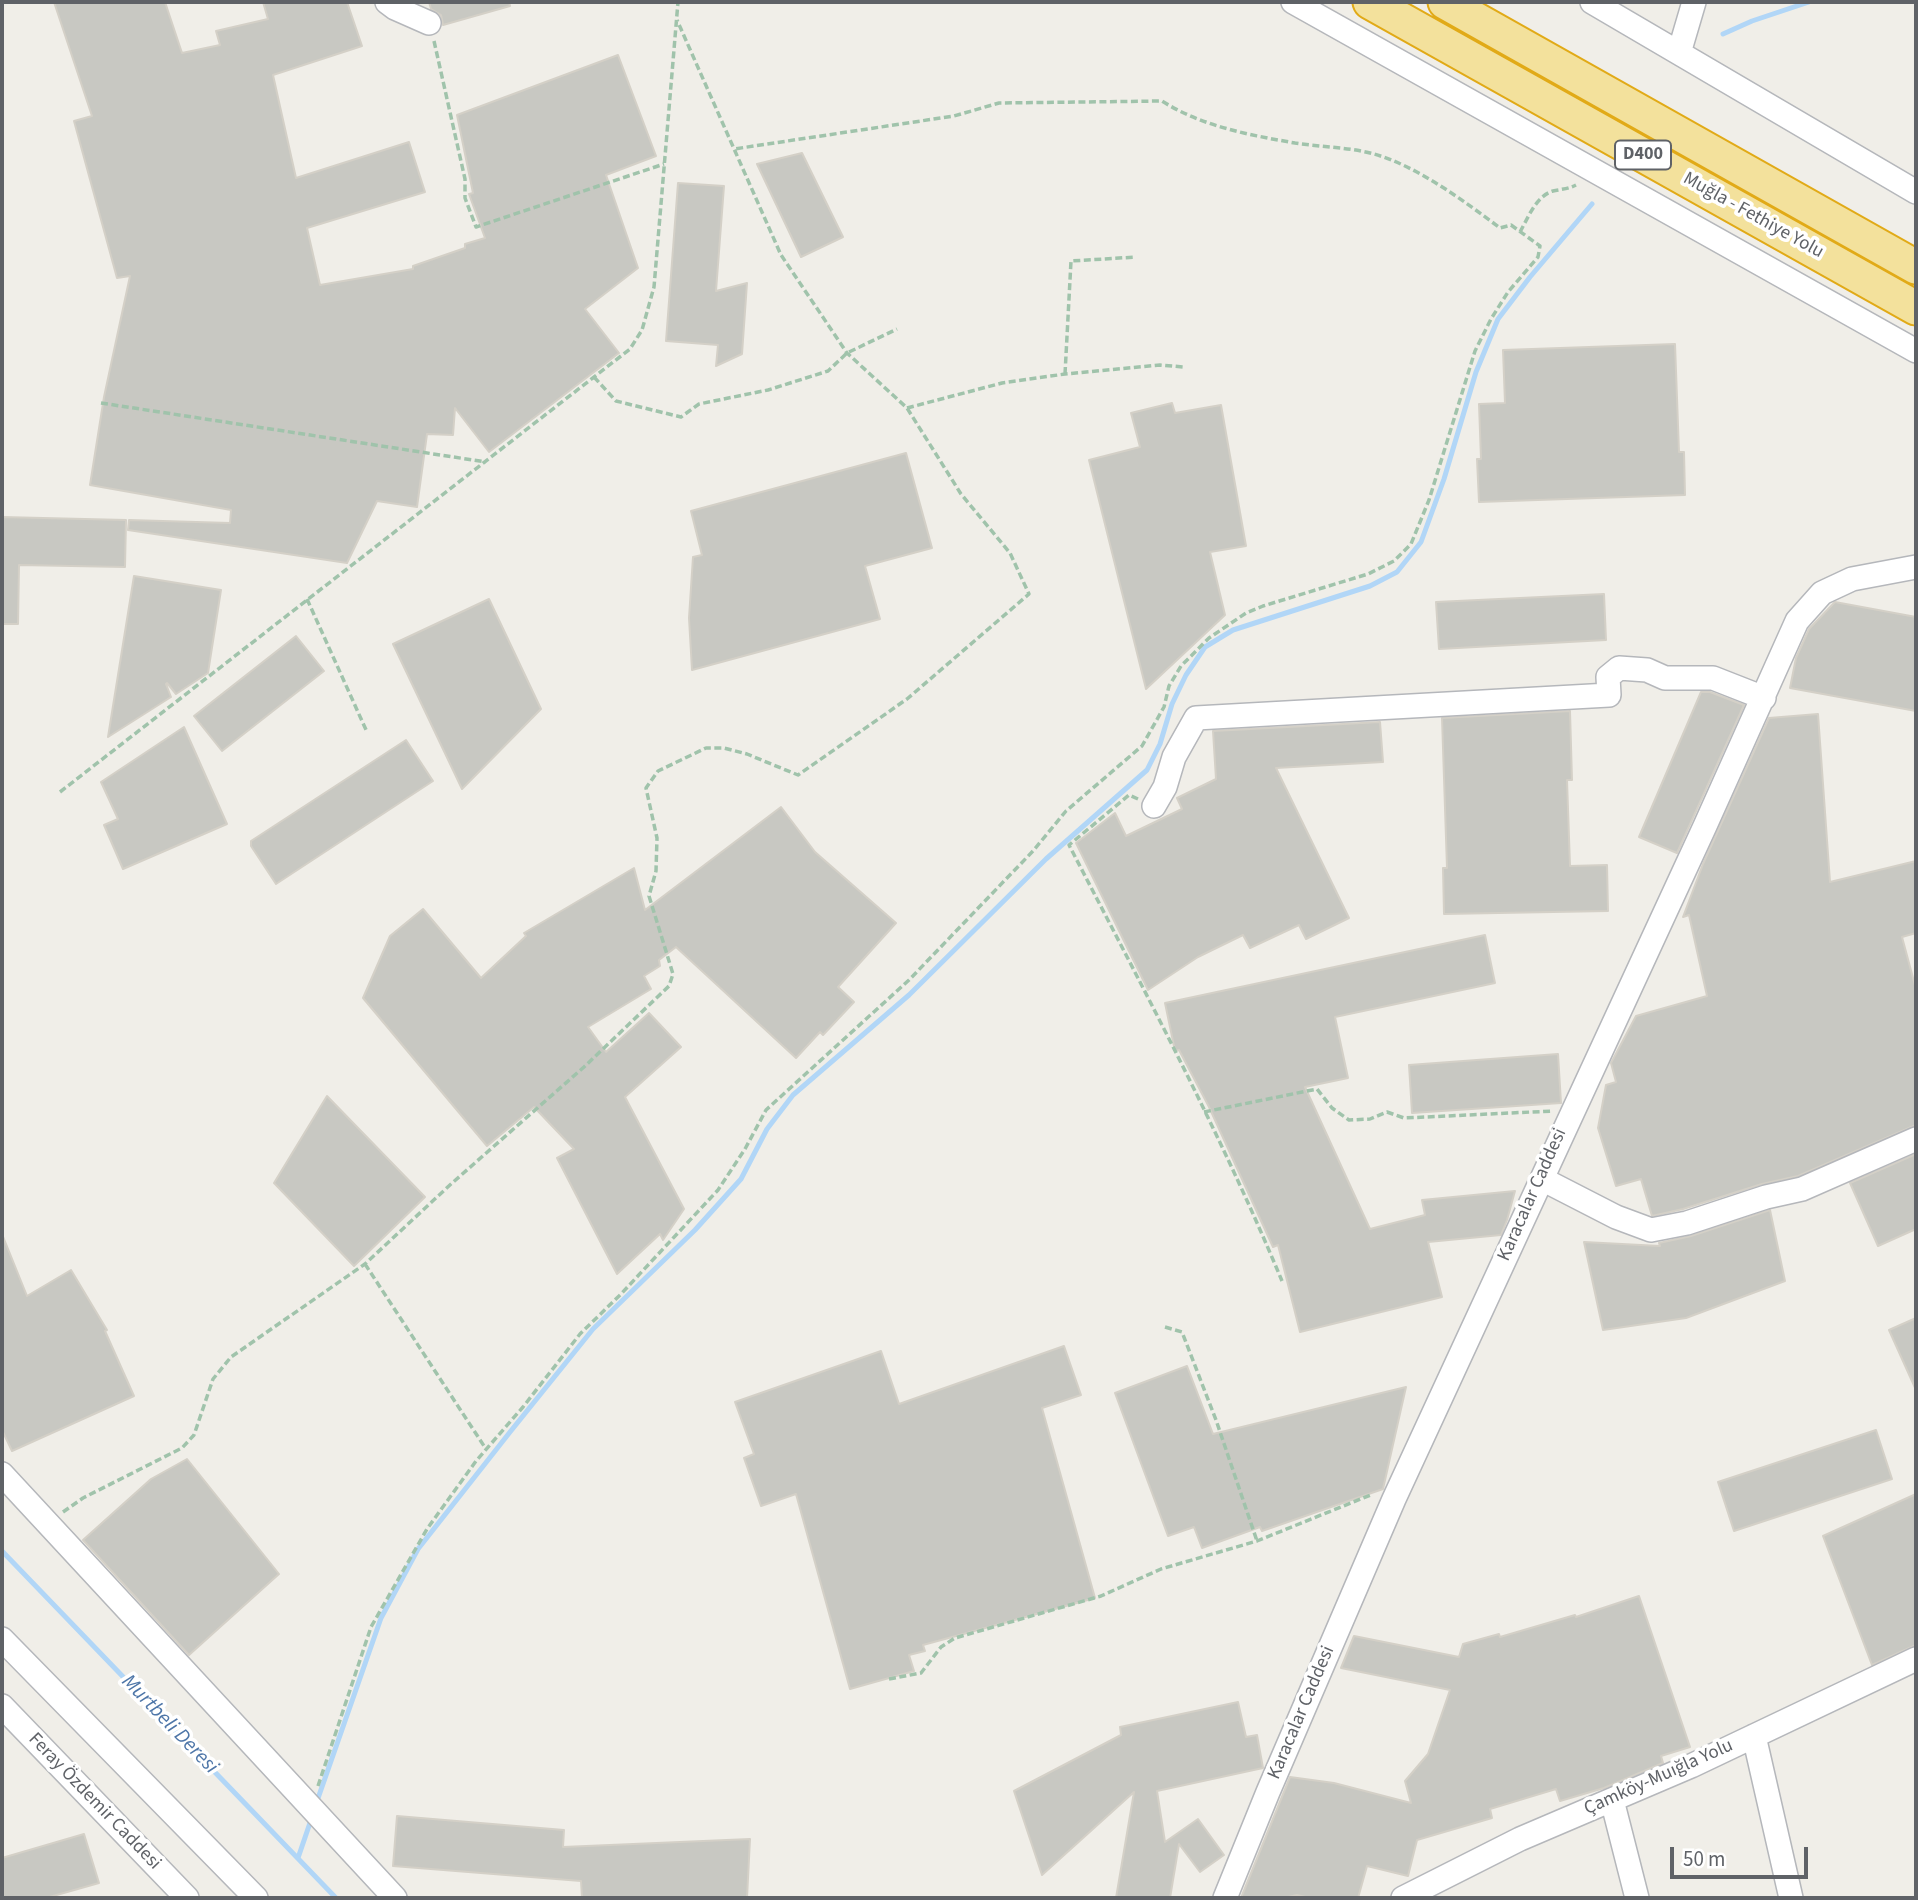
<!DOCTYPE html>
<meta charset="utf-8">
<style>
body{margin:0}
#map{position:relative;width:1918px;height:1900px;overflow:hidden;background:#f0eee8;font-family:"Source Sans 3",sans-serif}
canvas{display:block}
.frame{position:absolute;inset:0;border:4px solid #5f6267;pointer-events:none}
.scale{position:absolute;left:1670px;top:1847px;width:138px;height:32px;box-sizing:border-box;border:4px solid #5f6267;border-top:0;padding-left:9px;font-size:21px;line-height:24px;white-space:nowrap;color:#5f6267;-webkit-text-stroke:5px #fff;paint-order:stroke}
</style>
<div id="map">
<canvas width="1918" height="1900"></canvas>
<div class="frame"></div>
<div class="scale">50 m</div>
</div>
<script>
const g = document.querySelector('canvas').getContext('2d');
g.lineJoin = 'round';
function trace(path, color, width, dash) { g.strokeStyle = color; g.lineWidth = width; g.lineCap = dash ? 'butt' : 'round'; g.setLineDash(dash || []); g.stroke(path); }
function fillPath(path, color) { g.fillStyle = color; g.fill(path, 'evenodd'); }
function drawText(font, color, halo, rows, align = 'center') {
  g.font = font + ' "Source Sans 3",sans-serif'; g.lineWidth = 7; g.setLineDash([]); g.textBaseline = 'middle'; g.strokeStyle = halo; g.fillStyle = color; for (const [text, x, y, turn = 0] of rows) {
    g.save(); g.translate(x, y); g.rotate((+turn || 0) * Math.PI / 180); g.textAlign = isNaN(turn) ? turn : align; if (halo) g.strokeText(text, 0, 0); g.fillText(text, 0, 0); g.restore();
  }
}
const stream = new Path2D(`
 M1723,34L1752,21L1809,2
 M2,1551L336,1898
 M316,1804L381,1618L418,1549L510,1432L593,1329L695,1230L741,1179L767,1129L793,1095L909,995L1046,859L1147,770L1160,744L1172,704L1186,675L1205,647L1233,630L1370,586L1397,572L1421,542L1444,479L1476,372L1498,319L1530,277L1592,204
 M298,1858L312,1817`);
const building = new Path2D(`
 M54,2H165L182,53L220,45L216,31L268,19L263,2H347L362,46L273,75L296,178L409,142L425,192L307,228L320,285L413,269V266L465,248V244L485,238L469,194L473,193L457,115L618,55L656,156L606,175L638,268L585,309L619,353L489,452L455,408L453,435L427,434L417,507L377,501L347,563L128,530L129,520L230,523L231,510L90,485L104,397L130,276L117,278L74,121L92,116Z
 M429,2H509L510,6L443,25L441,15L431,9Z
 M802,153L843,237L801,257L757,164Z
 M678,183L724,186L716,291L747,283L742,354L716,366L718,345L666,341Z
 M1675,344L1679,452H1684L1685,495L1479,502L1477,459H1481L1479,404L1505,403L1503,350Z
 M1172,403L1175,413L1221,405L1246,546L1210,552L1225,615L1146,689L1089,460L1140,447L1131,413Z
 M906,453L932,548L865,566L880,619L692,670L689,618L693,557L702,555L691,511Z
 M2,517L126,520L125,567L19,565L18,624H2Z
 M134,576L221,590L208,673L176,694L167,683L166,684L171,697L108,737Z
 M1604,594L1606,640L1439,649L1436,602Z
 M489,599L541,709L462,789L393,644Z
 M1835,602L1916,617V711L1790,688L1796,658L1809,629Z
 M296,636L324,671L222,751L194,716Z
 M1701,692H1710L1744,705L1677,853L1639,837Z
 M1570,711L1572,780H1567L1570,866L1607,865L1608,911L1444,914L1443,868H1447L1442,718Z
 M1818,714L1830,882L1916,861V933L1902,937L1916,989V1125L1798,1176L1762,1184L1683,1209L1652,1216L1641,1179L1616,1186L1598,1128L1606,1085L1616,1082L1611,1063L1636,1016L1707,996L1689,915L1683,917L1703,864L1769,718Z
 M1380,722L1383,762L1276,768L1349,918L1306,939L1299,925L1250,948L1243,935L1198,957L1148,990L1076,843L1115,813L1126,836L1182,809L1177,798L1216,779L1213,731Z
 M184,727L227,824L123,869L104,825L118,819L101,782Z
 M406,740L433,781L276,884L251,846V841Z
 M781,807L815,852L896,923L838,987L854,1002L823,1035L820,1032L796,1058L676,947L659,960L660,966L644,976L651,989L588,1027L606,1052L649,1013L681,1047L625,1097L684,1209L663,1240L660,1234L617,1274L557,1158L574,1149L534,1107L487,1146L363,998L390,936L423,909L481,978L526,936L524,933L634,868L645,910Z
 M1485,935L1495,983L1335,1017L1348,1078L1305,1087L1370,1229L1425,1215L1422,1200L1515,1191L1507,1220L1501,1235L1428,1242L1442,1297L1300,1332L1278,1245L1273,1247L1209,1107L1179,1050L1175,1051L1165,1003Z
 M1558,1054L1561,1103L1412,1113L1409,1065Z
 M327,1096L425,1197L354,1266L274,1183Z
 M1916,1154V1229L1878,1246L1850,1183Z
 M1770,1210L1785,1281L1686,1318L1603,1330L1584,1242L1660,1246L1659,1243L1691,1236Z
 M2,1234L27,1296L71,1270L107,1330L105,1331L134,1396L12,1451L2,1430Z
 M1916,1318V1390L1889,1330Z
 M1064,1346L1081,1395L1042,1408L1095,1598L923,1645L925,1651L909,1655L914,1671L850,1689L796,1494L761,1506L744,1458L754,1454L735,1402L881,1351L899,1404Z
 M1187,1366L1213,1434L1406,1387L1383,1489L1262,1531L1260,1527L1202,1548L1194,1527L1168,1536L1115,1393Z
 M1876,1430L1892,1479L1734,1531L1718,1482Z
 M187,1459L279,1574L189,1655L83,1540L151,1479Z
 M1916,1494V1645L1872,1665L1823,1536Z
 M1639,1596L1690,1747L1661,1756L1663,1763L1604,1788L1560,1801L1556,1789L1490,1809L1492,1818L1417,1840L1408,1876L1367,1866L1358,1898H1309L1297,1895L1284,1898H1241L1290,1777L1334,1783L1411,1803L1405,1781L1428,1754L1450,1690L1341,1668L1354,1636L1459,1657L1463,1644L1499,1634L1500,1637L1575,1615L1576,1617Z
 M1238,1702L1246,1737L1257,1735L1263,1768L1157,1791L1165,1842L1198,1819L1224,1855L1200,1872L1179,1844L1170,1898H1116L1134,1792L1042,1875L1014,1791L1121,1735L1120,1727Z
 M397,1816L564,1830L563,1847L750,1839L747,1898H582L581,1881L393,1866Z
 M84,1834L99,1883L46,1898H2V1858Z`);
const path = new Path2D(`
 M434,41L465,179V198L476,227L664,164
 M1520,232C1528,218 1536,196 1553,191C1562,189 1568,189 1576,185
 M1065,374L1071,261L1136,257
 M594,377L616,401L681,417L699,404L768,390L828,371L847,353L897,329
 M101,403L486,462
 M907,408L1002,383L1065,374L1160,365L1183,367
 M307,599L367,732
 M60,792L630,349L642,330L654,287L678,2
 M1138,799L1129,795L1069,845C1143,988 1220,1132 1282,1281
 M1204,1112L1317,1089L1332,1108L1349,1120L1370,1119L1387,1112L1404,1118L1553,1111
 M365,1264L486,1449
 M1165,1327L1182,1332L1216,1420L1257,1541
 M63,1512L83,1498L182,1448L194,1435L213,1379L231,1357L365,1264L451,1184L584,1067L669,986L673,974L649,896L656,871L657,838L646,788L658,771L706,748H724L747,754L798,775L907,699L1029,594L1010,553L961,494L907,408L847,353L781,255L677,20
 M889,1679L921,1673L941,1647L955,1638L1101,1596L1161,1569L1257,1541L1373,1494
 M318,1786L371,1627L427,1529L476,1461L523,1407L580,1334L621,1294L718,1190L745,1149L766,1110L909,980L1033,851L1066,811L1142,746L1164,707L1169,686L1181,666L1209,638L1246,613L1263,606L1368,574L1394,561L1411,544L1429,500L1475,351L1491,319L1508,292L1538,257L1540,246L1511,225L1500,228C1464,201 1417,166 1374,154C1348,147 1321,147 1295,143C1249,135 1201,126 1162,101L999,103L954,116L734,149`);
const minor = new Path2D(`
 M387,2L395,8L429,23
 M1293,2L1916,351
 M1592,2L1916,192
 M1679,53L1694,2
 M1154,806L1165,787L1174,757L1196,718L1609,695L1608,677L1619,668L1647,670L1665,678H1713L1764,698
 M1542,1179L1616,1217L1651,1230L1687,1223L1766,1197L1802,1189L1916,1139
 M2,1474L395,1898
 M2,1639L256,1898
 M2,1706L187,1898
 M1754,1736L1791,1898
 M1612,1800L1637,1898
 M1225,1898L1268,1792L1394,1499L1705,826L1797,621L1822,593L1852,579L1916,567
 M1403,1898L1520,1839L1691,1766L1916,1659`);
const highway = new Path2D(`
 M1370,2L1916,308
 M1445,2L1916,267`);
const shields = [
 [1643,155,56]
];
const shieldNames = [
 ["D400",1643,155]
];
const streetNames = [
 ["Muğla - Fethiye Yolu",1753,216,29],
 ["Karacalar Caddesi",1533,1195,-66],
 ["Karacalar Caddesi",1302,1713,-67],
 ["Çamköy-Muığla Yolu",1659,1778,-24],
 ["Feray Özdemir Caddesi",94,1802,46]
];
const waterNames = [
 ["Murtbeli Deresi",169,1725,46]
];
trace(stream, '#b1d6f7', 5);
fillPath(building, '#c8c8c2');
trace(building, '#d4d0c7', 2);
trace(minor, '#b5b7bb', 26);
trace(highway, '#e1aa17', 37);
trace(path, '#a0c3ab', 3.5, [7, 3.5]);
trace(minor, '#fff', 23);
trace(highway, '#f3e19c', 33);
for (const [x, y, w] of shields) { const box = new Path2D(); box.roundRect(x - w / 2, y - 14.5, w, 29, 5); g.fillStyle = '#fff'; g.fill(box); trace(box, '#5f6267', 2); }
drawText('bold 18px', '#5f6267', null, shieldNames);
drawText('19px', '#5f6267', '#fff', streetNames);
drawText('italic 21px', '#4e76a8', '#fff', waterNames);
</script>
